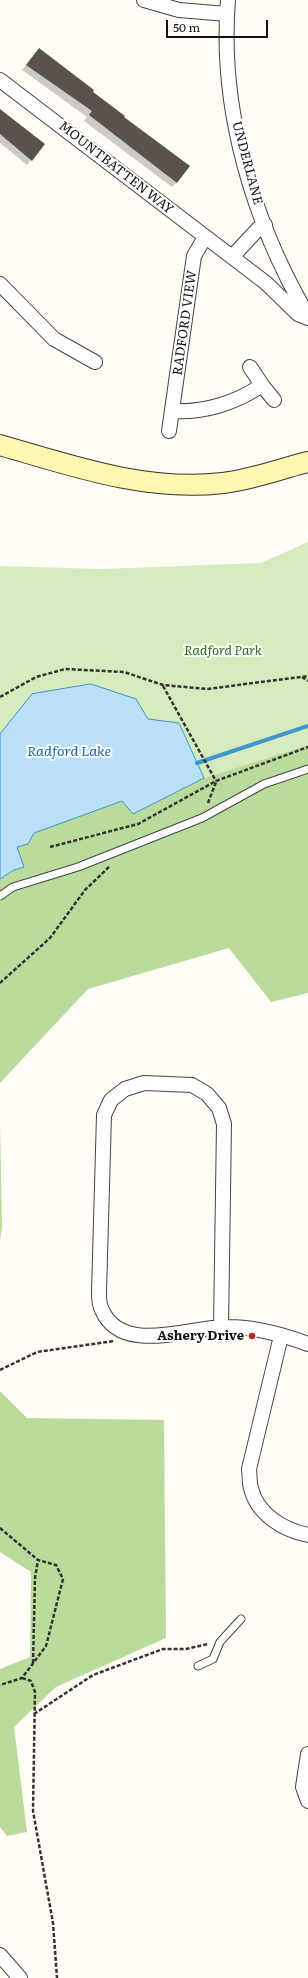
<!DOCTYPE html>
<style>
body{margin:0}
#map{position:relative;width:308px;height:1978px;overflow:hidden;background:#fffdf5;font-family:Literata,serif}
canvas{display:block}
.scale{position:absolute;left:166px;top:20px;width:102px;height:18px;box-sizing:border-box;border:2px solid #111;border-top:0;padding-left:5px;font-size:12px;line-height:14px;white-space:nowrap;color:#111;-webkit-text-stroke:3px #fff;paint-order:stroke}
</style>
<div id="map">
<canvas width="308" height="1978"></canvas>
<div class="scale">50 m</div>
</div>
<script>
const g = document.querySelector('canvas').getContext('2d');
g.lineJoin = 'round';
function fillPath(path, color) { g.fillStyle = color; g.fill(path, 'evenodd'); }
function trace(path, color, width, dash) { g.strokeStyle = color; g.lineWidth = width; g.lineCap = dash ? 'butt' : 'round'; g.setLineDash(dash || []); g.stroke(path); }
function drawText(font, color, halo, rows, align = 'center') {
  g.font = font + ' Literata,serif'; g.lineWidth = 4; g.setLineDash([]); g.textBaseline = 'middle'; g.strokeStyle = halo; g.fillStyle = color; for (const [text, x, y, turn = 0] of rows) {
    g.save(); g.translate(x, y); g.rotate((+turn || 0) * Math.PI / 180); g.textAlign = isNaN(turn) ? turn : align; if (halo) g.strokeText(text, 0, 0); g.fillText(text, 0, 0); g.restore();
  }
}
const green = new Path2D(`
 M308,542V745L204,778L179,723L148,719L136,699L4,731L0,734V566L102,569L261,563Z`);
const forest = new Path2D(`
 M308,745V993L271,1002L229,948L88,989L0,1083V879L14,870L17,847L28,844L34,833L122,801L133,814L204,778Z
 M0,1120L2,1227L0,1241Z
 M0,1391L27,1418L164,1420L166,1638L56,1687L14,1727L27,1832L7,1836L0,1827V1669L30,1657L31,1572L0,1552Z`);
const water = new Path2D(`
 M91,684L136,699L148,719L179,723L204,778L133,814L122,801L34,833L28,844L17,847L24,867L14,870L0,879V734L32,694Z`);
const shadow = new Path2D(`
 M39,49L122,118L177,182L172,187L84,121L87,117L22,70Z
 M0,112L31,160L27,165L0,143Z`);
const stream = new Path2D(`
 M197,763L308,726`);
const building = new Path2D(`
 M39,48L94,90L93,92L125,116L124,117L190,166L177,183L89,115L92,111L26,65Z
 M0,109L45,144L32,161L0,134Z`);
const path = new Path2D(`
 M302,677L308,681
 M163,686L216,781
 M0,697L36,677L65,669L124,672L163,685L207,689L308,676
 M208,803L216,782
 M50,847L138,824L216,781L308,747
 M0,983L50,938L85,890L110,866
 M0,1370L37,1352L114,1341
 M0,1528L38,1560L56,1565L63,1579L46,1646L22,1678L0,1685
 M33,1663L35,1578L38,1560
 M22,1678L31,1681L35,1692L33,1811L53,1923L57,1978
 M34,1714L93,1675L163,1649H186L208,1644`);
const lane = new Path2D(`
 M0,896L13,887L78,867L202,818L264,784L308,769
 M198,1666L213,1659L220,1642L241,1619`);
const street = new Path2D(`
 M144,0L179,10L227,14
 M228,0C219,109 253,222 308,316
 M0,80L232,257L266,283L298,314L308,318
 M232,257L258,229L265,225
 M0,284L54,339L95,362
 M250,367L262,385
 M172,411C204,413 236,403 262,385L274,400
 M169,431L194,256L205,237
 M221,1327L224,1124L219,1108L207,1094L192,1085L144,1083L125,1089L111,1100L104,1115L99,1292C99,1298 99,1305 102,1310C121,1354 185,1329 222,1327C250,1326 282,1334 308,1344
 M281,1336L249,1469C250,1475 249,1482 251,1488C257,1514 283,1530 308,1535
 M308,1754L303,1787L308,1801
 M0,1955L20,1978`);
const secondary = new Path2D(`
 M0,445C73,466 146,492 223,483C251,480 280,469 308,462`);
const markers = [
 [252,1336,4,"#c4262e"]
];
const streetNames = [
 ["UNDERLANE",247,163,75],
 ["MOUNTBATTEN WAY",116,168,38],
 ["RADFORD VIEW",185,323,-82]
];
const parkNames = [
 ["Radford Park",223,651]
];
const poiNames = [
 ["Ashery Drive",244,1336]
];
const waterNames = [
 ["Radford Lake",69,752]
];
fillPath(green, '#d5ebbd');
fillPath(forest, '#b9dc9c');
fillPath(water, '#b9e0f7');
trace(water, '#3f96cf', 1);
fillPath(shadow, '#0003');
trace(stream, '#3f96cf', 4);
fillPath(building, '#5a524d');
trace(lane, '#444', 9);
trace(street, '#444', 16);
trace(secondary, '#333', 22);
trace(path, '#333', 2.5, [4, 2]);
trace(lane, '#fff', 7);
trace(street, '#fff', 14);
trace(secondary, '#fff6b0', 20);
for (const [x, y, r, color] of markers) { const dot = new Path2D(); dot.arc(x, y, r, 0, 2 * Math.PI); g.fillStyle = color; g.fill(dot); trace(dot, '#fff', 1.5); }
drawText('13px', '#111', '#fff', streetNames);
drawText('italic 13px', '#2f6b1f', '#fff', parkNames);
drawText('bold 13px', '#111', '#fff', poiNames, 'right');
drawText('italic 14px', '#1768a6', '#fff', waterNames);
</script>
